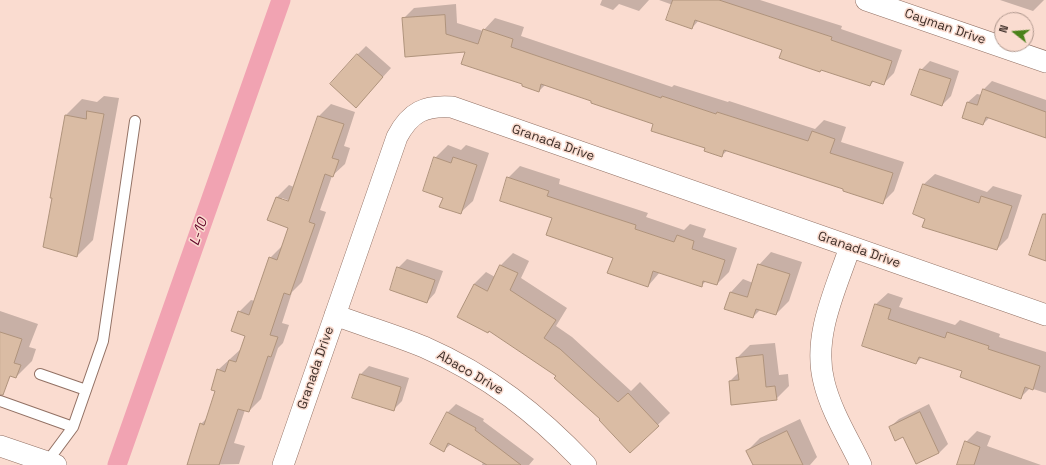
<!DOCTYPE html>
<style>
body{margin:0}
#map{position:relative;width:1046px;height:465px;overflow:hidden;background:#fadcd0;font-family:"Space Grotesk",sans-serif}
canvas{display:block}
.north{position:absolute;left:994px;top:12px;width:40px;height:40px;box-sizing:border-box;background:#fadcd0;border:1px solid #af978d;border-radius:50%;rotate:287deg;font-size:11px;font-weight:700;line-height:16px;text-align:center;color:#3e2f29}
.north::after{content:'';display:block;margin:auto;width:14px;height:18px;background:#4a821a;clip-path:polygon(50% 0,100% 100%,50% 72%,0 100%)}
</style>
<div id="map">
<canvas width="1046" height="465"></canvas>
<div class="north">N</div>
</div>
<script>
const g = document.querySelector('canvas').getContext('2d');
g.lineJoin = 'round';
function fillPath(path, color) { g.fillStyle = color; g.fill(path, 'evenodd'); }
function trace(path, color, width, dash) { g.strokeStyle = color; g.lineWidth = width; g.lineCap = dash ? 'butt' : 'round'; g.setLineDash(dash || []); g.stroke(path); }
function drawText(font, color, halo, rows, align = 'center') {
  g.font = font + ' "Space Grotesk",sans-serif'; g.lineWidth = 3; g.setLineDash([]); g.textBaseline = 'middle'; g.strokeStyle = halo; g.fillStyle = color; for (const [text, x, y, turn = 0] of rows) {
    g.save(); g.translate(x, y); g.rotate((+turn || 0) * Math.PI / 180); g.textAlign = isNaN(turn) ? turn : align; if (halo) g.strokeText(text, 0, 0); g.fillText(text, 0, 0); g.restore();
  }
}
const shadow = new Path2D(`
 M602,0H649L639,11L619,4L613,10L600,5Z
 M659,0H760L842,26L841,29L902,50L894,73L883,84L874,81L870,85L783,49L699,20L692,28L673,5Z
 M1000,0H1044L1033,11Z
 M456,4L457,23L483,31L495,18L524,27L521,36L672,87L674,85L728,102L729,101L815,129L824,120L846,127L841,142L904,162L894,191L882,203L844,188L728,150L721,156L654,123L593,100L545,85L539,91L466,51L403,19L414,8Z
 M366,46L391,68L364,98L357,55Z
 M930,61L959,71L951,96L942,105L921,70Z
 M992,81L1046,100V137L990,117L983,124L963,118L968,102L977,94L982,95L983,90Z
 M104,96L119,98L93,240L77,256L53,197L66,115L82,99L97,102Z
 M331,104L355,112L344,146L350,148L345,164L332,176L320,210L326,212L302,282L292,292L282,323L289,325L283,343L278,348L261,399L249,411L245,410L234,443L245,446L239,464L192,465L201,424L208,417L217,390L218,370L242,348L246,335L239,312L251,300L255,301L270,258L282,246L289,227L276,198L289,185L294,187L319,116ZM282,198L293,202L282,200Z
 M448,145L461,150L466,145L489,153L473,201L460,213L444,197L435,158Z
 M520,166L560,179L559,184L648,213L646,217L684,230L690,224L706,229L703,237L737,248L729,272L717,284L706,281L701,286L660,272L648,286L614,257L553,218L508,178Z
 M935,174L987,192L993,186L1022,195L1008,238L997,249L927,218L924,184Z
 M771,252L802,262L789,301L776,314L761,309L753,317L725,308L731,292L743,279L753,283L759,265Z
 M513,253L529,261L521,278L567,308L556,326L572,337L631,391L640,382L670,413L630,452L601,419L557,376L474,284L486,272L495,277L501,265Z
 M407,259L443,271L435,293L427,302L398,268Z
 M888,293L903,298L899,307L955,325L960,320L1000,334L999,337L1046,352V393L1030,388L1021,397L963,370L922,357L916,363L876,304Z
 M0,311L38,324L29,347L36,349L32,361L16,377L0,372Z
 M775,343L779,375L788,374L789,386L776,399L730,381L739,372L737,358L750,345Z
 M369,366L409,378L402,401L393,410L361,374Z
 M456,404L484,419L483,421L534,459L529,465H482L483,462L451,444L444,450L447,413Z
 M929,404L948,444L939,453L917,463L904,436L890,427L899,419Z
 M800,419L817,457L810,465H754L747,451L760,438Z
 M977,431L991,436L987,446L1041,465H958L966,442Z`);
const canal = new Path2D(`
 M117,465L281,0`);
const building = new Path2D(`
 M673,0H719L832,37L831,40L892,61L884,85L872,81L870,86L821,70L820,72L779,58L782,50L695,20L692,29L666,20Z
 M445,15L446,34L478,44L483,29L513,39L511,47L661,98L662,96L716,114L717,112L808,141L812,131L835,139L830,153L893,173L883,204L843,191V189L724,150L722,157L704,151L705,148L651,131L653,124L591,103V101L541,84L539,92L522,86V84L461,64L465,52L405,57L402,18Z
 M357,54L383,77L356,108L330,84Z
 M920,69L951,79L942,106L911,95Z
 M983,89L1046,112V138L986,117L983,125L962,118L967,102L977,105Z
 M87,111L104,114L77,257L43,247L52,198H50L65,115L86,119Z
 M318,116L344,124L332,158L339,160L333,177L325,174L309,222L315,224L290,295L284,293L270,335L278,337L271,357L268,356L249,412L238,409L219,465H187L200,423L204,425L215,391L211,390L217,369L225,372L229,360L236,362L245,336L231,331L238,311L249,315L269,257L277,260L288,228L267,220L276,197L288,201Z
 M434,157L451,163L453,157L477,165L461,214L439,207L443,198L423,191Z
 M507,177L549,191L547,196L636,225L635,229L674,242L677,235L694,241L692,249L725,260L717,285L703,281L702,287L653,271L648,287L607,273L613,258L546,235L552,218L500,201Z
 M923,184L979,203L981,196L1012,206L997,250L922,227L925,219L913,214Z
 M1043,214H1046V261L1029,255Z
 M758,264L790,274L776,315L756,309L753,318L724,309L730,292L747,297Z
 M500,265L518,273L510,290L556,320L544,338L560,349L618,402L628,393L659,426L630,453L599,420L600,419L554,378L556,376L489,331L488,333L457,317L474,284L487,291Z
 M397,267L435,280L427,303L390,290Z
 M875,304L891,309L888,319L945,338L947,332L989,346L988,349L1040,366L1033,390L1025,387L1021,399L960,377L962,371L919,357L916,364L862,346Z
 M0,332L22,339L14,363L21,365L16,378L10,376L3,395H0Z
 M763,355L766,387L775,386L777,400L731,405L729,381L739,380L736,358Z
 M360,374L401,387L394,411L352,398Z
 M447,412L476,428L475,430L521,465H487L448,443L444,452L430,444Z
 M920,412L939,453L916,464L903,437L895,441L889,427Z
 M787,431L803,465H753L746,451Z
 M965,441L980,447L974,465H957Z`);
const service = new Path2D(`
 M40,374L86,390
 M0,401L73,427L47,462
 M73,427L103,341L135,121`);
const minor = new Path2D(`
 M866,0L1046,62
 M850,247C836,289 812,336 824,382C831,411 848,438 861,465
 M335,315C364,326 395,335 424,347C488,375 538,414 586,465
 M0,446L56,465
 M283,465L397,137C410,112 425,105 452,107L1046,315`);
const streetNames = [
 ["Cayman Drive",945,27,19],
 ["Granada Drive",553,143,19],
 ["Granada Drive",859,250,19],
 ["Granada Drive",316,368,-71],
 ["Abaco Drive",470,373,30]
];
const waterNames = [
 ["L-10",199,232,-71]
];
fillPath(shadow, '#0003');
trace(canal, '#f1a3b2', 19);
fillPath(building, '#dabca4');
trace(building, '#af937c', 1);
trace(service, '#927164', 12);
trace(minor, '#927164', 22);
trace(service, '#fff', 10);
trace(minor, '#fff', 21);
drawText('13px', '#3e2f29', '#fadcd0', streetNames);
drawText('italic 14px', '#620529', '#fadcd0', waterNames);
</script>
